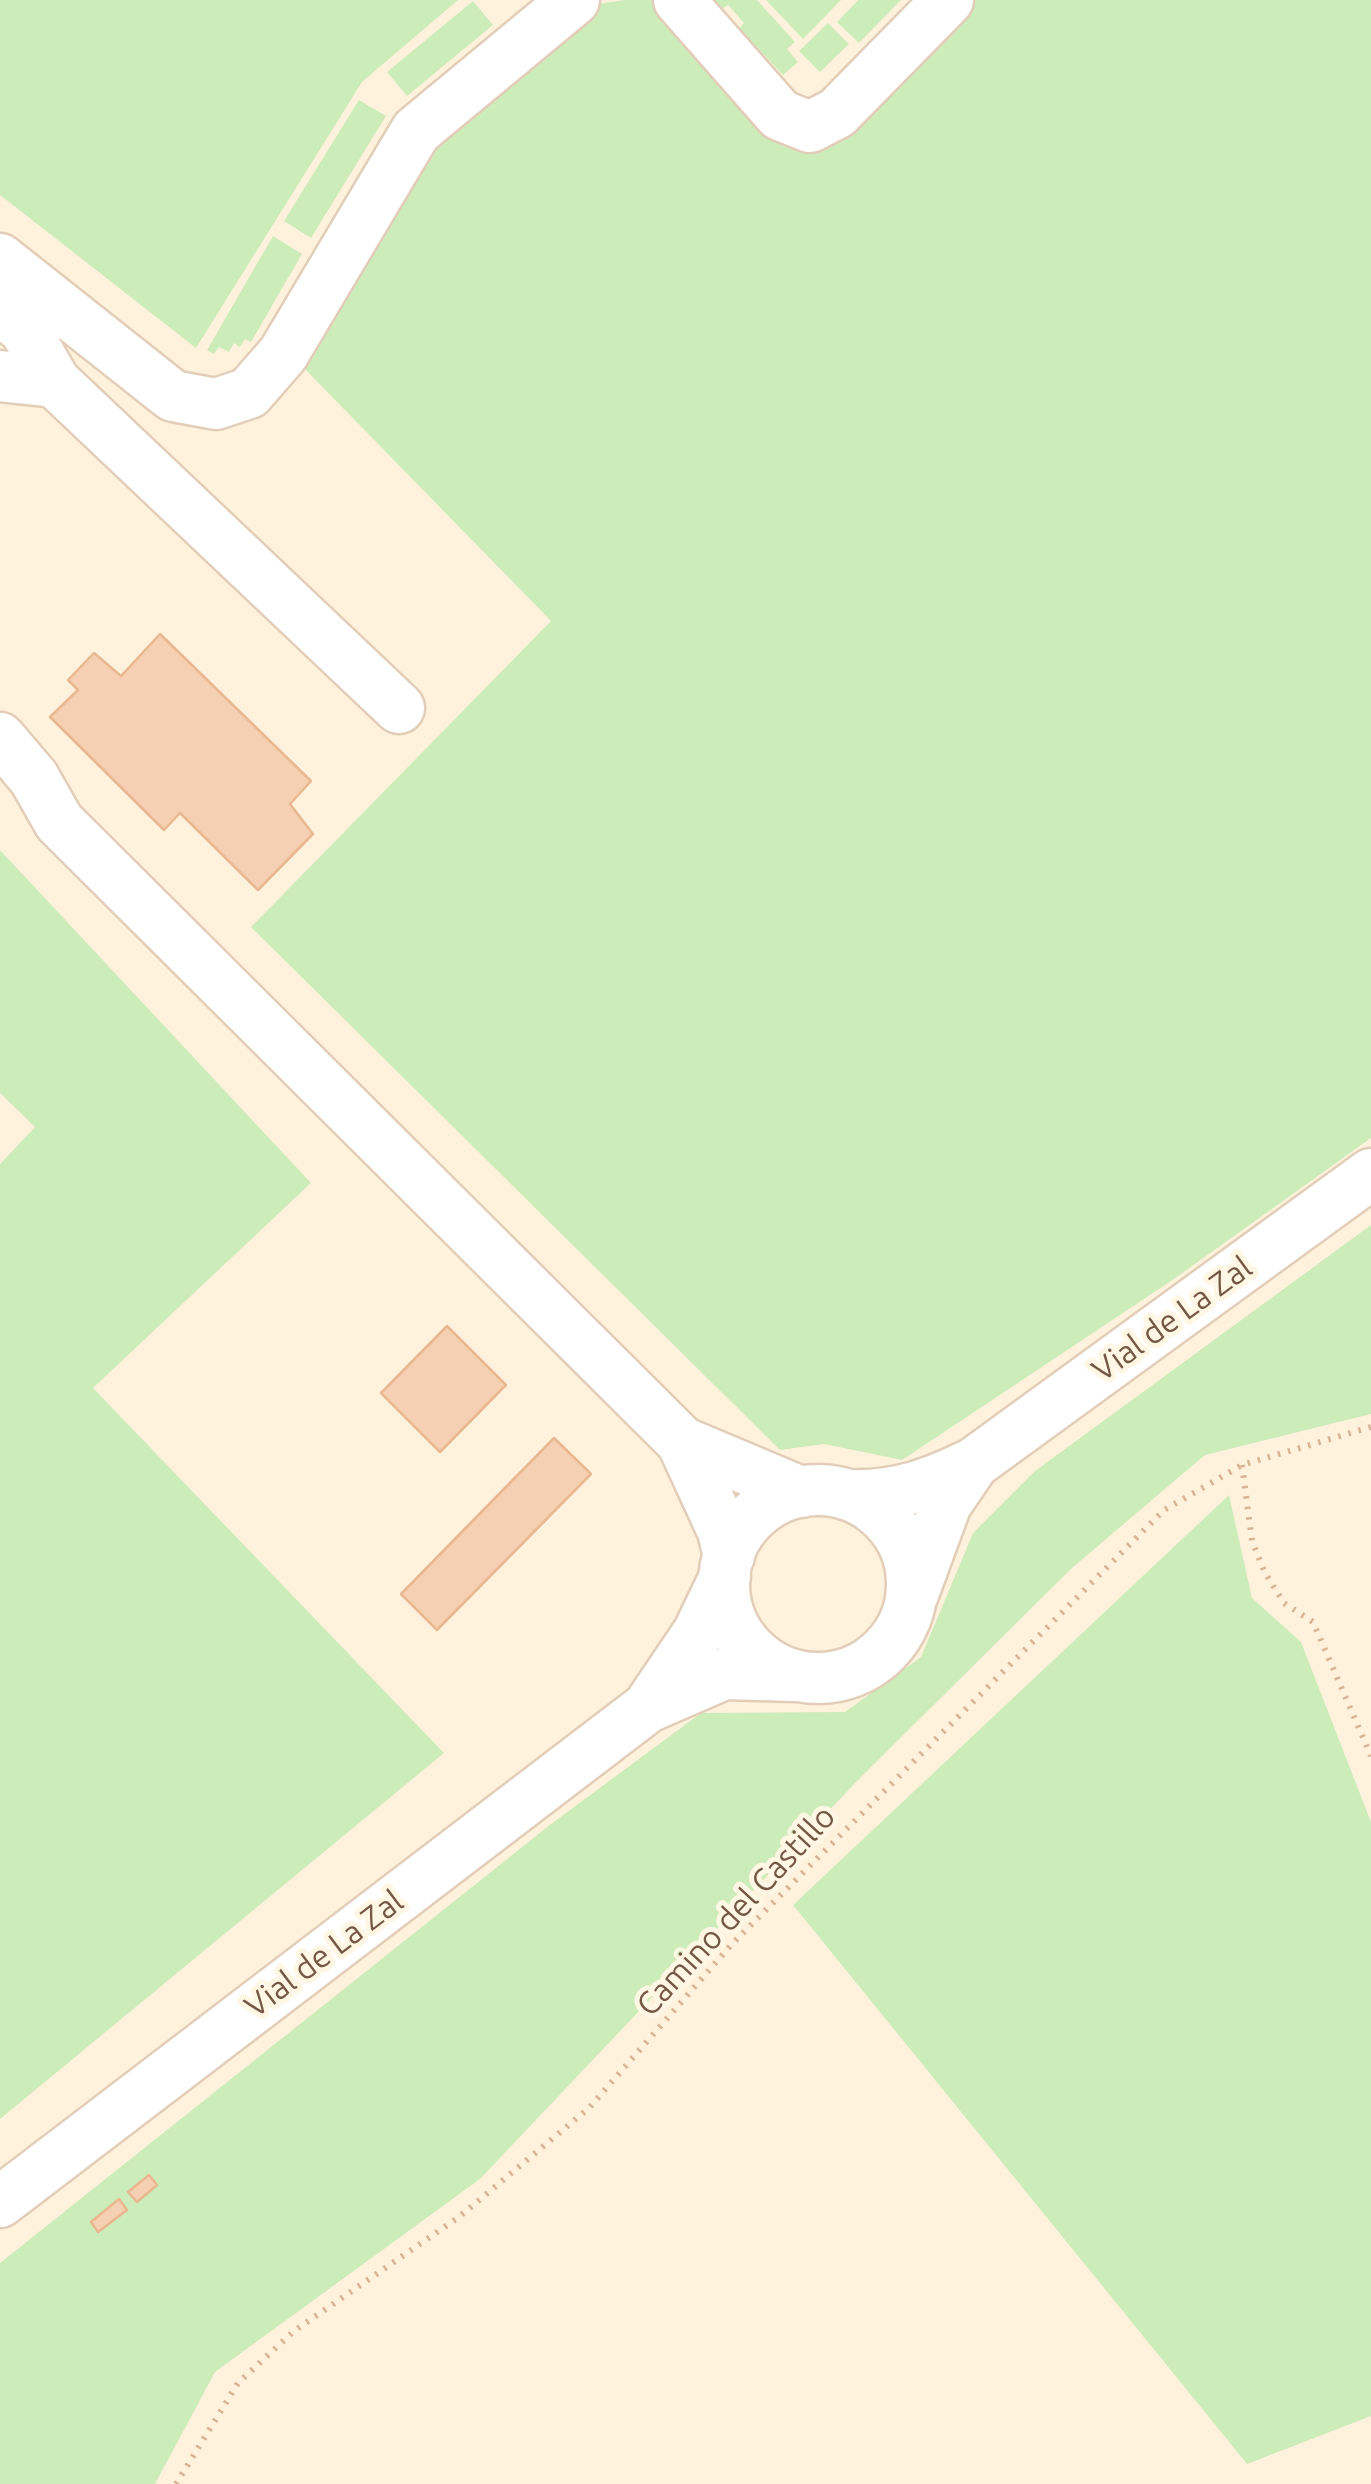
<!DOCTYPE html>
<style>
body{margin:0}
canvas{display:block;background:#fef2dc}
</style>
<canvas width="1371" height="2484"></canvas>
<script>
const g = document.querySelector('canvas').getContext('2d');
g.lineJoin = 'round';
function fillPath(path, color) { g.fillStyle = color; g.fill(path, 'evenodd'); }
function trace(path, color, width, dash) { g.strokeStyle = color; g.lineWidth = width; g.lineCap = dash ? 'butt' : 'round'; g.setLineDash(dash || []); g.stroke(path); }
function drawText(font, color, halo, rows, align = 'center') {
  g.font = font + ' Ubuntu,sans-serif'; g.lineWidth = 10; g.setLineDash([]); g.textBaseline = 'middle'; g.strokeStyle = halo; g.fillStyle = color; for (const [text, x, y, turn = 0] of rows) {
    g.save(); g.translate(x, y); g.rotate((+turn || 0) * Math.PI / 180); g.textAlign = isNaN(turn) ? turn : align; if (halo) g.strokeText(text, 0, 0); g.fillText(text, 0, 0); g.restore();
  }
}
const green = new Path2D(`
 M0,0H458L362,82L196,348L0,195Z
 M625,0H652L806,151L822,150L850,126L971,0H1371V1138L1174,1279L902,1460L824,1444L780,1450L251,927L551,621L300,364L428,153L598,4Z
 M714,0H757L795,42L787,49L798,62L783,75L739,28L744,23L728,5L722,9Z
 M766,0H841L803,39Z
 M858,0H901L859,43L837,22Z
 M473,1L493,25L407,96L387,72Z
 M828,23L849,44L820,72L799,51Z
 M359,100L386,116L311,238L284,221Z
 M273,236L302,254L251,342L245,339L240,347L234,343L229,352L219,347L214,354L207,350Z
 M0,850L311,1183L93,1388L444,1753L0,2119V1164L35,1127L0,1093Z
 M1371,1225V1414L1205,1455L1072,1568L858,1780L480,2179L215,2372L155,2484H0V2263L551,1824L701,1713L845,1712L921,1657L973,1533L1035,1471Z
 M1229,1495L1252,1598L1301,1642L1371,1822V2416L1247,2464L793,1905Z`);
const building = new Path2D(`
 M160,634L311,781L290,804L313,834L258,890L180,813L164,830L50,717L78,690L68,680L94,653L121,676Z
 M447,1326L506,1385L440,1452L381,1393Z
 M554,1438L591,1474L437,1630L401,1594Z
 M149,2175L157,2185L137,2202L128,2192Z
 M119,2199L127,2210L98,2232L91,2222Z`);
const path = new Path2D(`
 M1242,1465L1252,1541L1265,1573L1284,1603L1313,1622L1371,1756
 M176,2484L238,2383L294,2331L459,2217L589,2108L731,1945L1164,1510L1242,1465L1371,1427`);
const minor = new Path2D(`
 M679,0L780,115L810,127L837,113L948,0
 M0,259L173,396L216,404L249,393L283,354L416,131L574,0
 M0,311L24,328L55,382L399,708
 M0,376L55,382
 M0,738L34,778L59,822L682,1442L723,1531L729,1556
 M682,1442L801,1492
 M724 1584a94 94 0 1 1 188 0a94 94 0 1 1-188 0Z
 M848,1495C896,1497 931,1484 974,1463L1371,1174
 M913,1594L946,1504L974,1463
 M648,1707L698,1633L725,1577
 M0,2202L648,1707L724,1674L794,1676`);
const streetNames = [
 ["Vial de La Zal",1172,1319,-36],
 ["Camino del Castillo",736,1911,-47],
 ["Vial de La Zal",324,1954,-37]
];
fillPath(green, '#ccecba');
fillPath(building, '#f5d0b2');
trace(building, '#e9b791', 2.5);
trace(minor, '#e2ceb8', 55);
trace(path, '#d9b396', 6, [2.5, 8]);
trace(minor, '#fff', 50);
drawText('32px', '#745744', '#fff6e4', streetNames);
</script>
